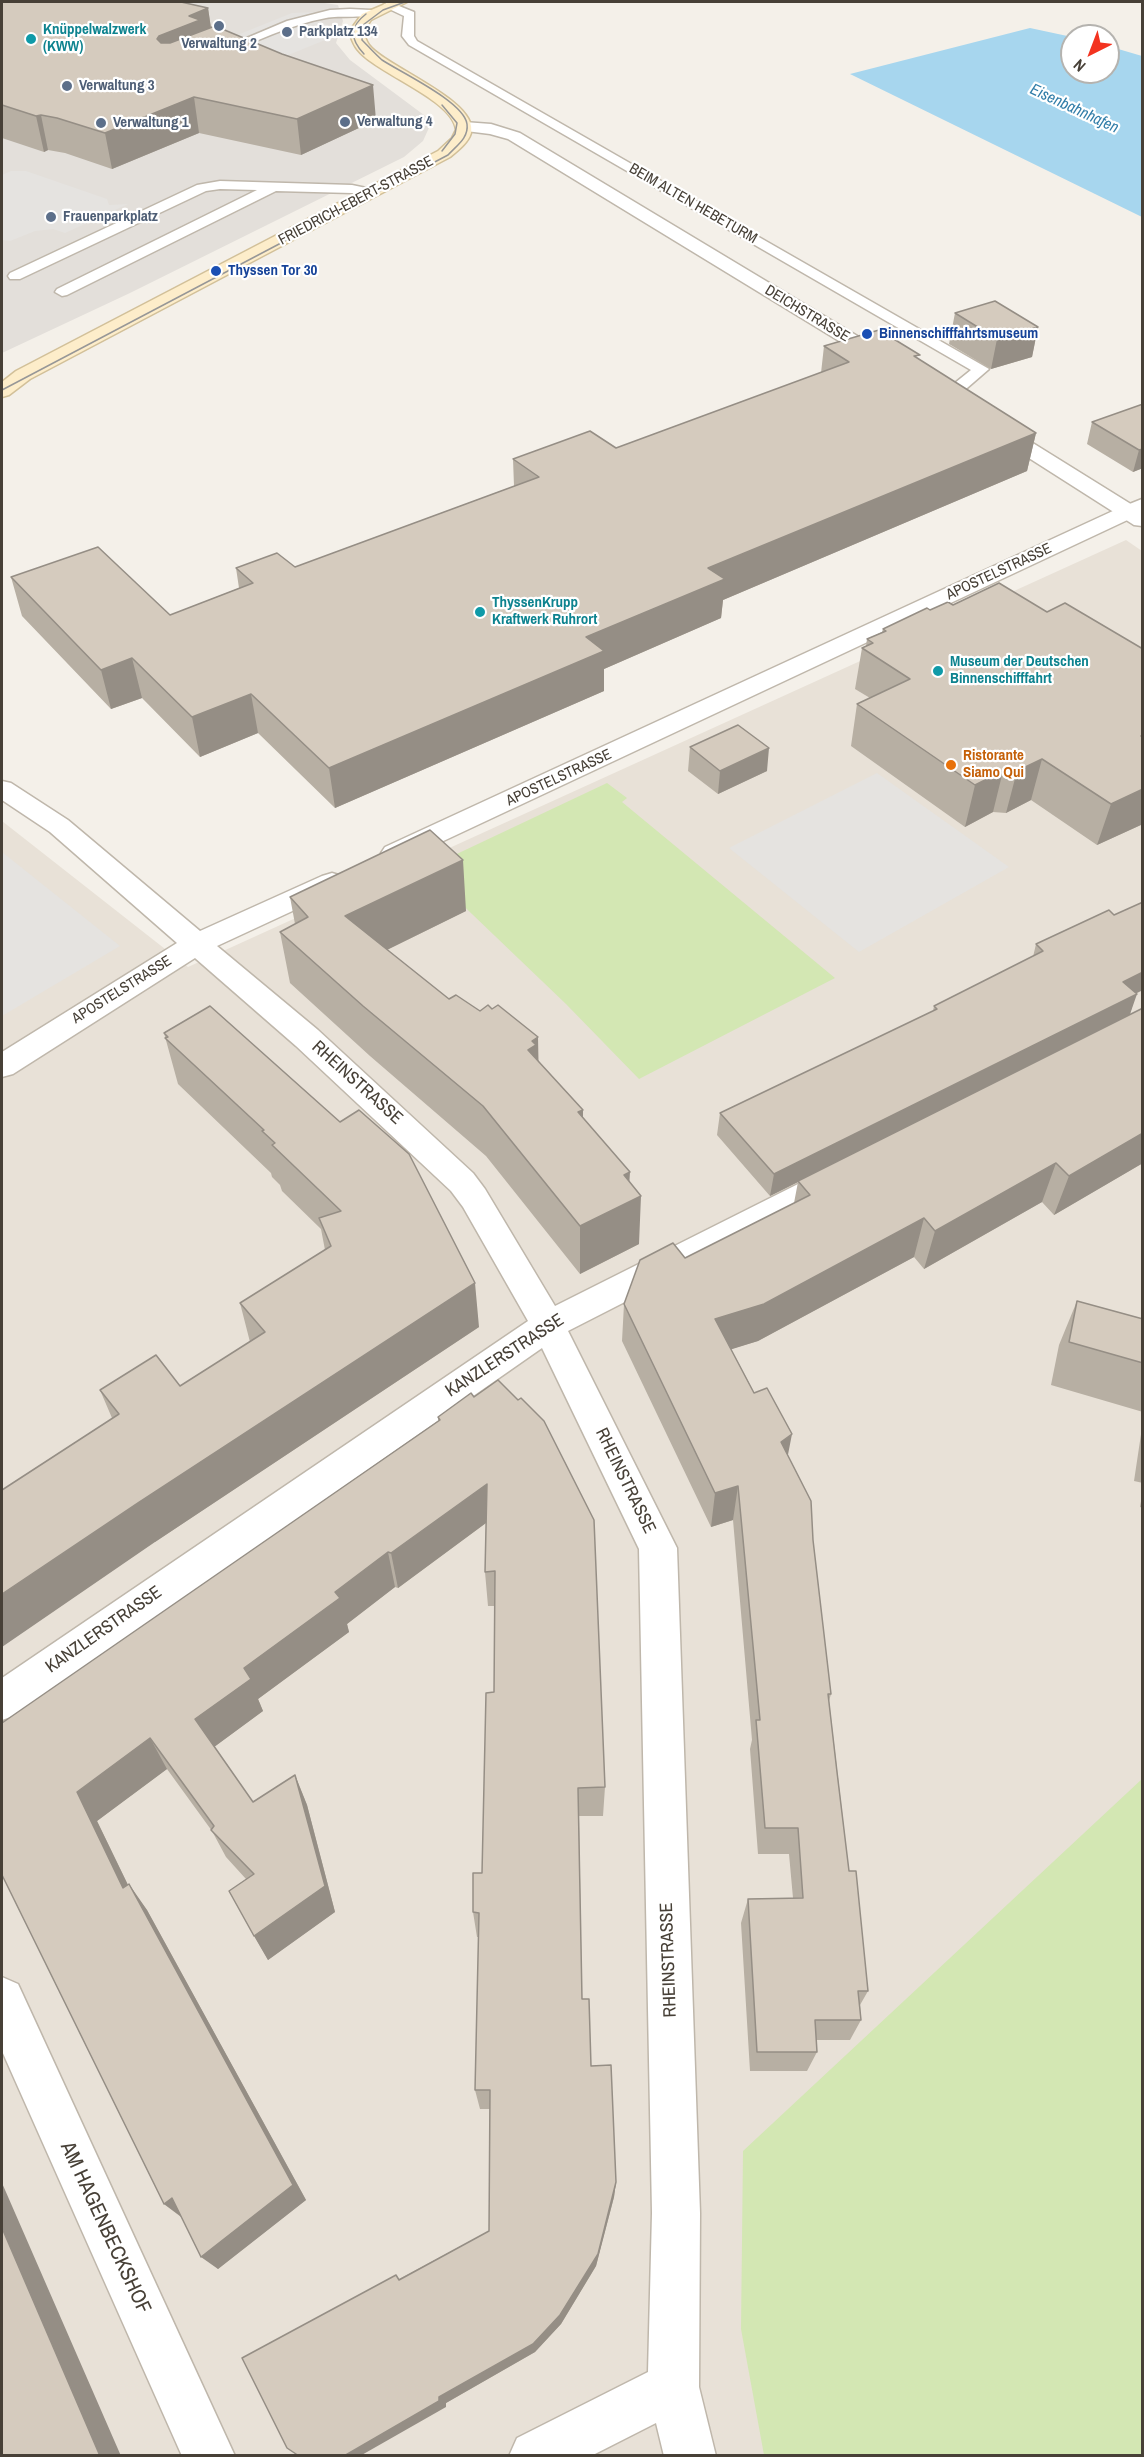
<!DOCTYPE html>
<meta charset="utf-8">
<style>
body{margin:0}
#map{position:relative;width:1144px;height:2457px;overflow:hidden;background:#f4f0e9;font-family:"Archivo Narrow",sans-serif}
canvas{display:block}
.frame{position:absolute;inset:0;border:3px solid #474037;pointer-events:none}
.north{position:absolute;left:1060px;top:24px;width:60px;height:60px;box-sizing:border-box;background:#fff;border:2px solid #b5b3af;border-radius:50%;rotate:222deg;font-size:16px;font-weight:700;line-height:24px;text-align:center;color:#474037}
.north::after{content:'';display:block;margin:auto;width:21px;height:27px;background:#f33320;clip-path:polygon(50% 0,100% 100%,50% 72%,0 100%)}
</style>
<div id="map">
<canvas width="1144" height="2457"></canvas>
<div class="frame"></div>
<div class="north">N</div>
</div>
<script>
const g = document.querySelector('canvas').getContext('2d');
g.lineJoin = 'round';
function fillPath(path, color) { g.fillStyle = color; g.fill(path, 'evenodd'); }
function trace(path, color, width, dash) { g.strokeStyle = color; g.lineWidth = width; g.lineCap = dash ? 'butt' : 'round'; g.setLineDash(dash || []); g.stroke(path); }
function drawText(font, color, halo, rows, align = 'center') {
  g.font = font + ' "Archivo Narrow",sans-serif'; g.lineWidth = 4.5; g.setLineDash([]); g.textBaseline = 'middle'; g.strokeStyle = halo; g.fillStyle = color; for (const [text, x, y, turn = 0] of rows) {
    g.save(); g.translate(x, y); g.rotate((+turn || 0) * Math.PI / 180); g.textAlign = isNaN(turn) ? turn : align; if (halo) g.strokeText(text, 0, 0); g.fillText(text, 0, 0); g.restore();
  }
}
const residential = new Path2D(`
 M1126,540L1142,551V2455H2V821L188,967Z`);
const industrial = new Path2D(`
 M2,2H318L338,5L343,21L336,43L350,60L432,121L423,141L404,157L130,293L2,353Z`);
const green = new Path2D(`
 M607,783L627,798L622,802L835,978L639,1079L566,1004L425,869Z
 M1142,1779V2455H764L741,2329L743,2151Z`);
const parking = new Path2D(`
 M316,12L322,14L321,22L331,27L330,38L276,60L215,44L292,13Z
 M11,171H26L107,199L109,205L128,204L65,233L53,229L35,231L10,241L2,240V175Z
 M877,773L1009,867L859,952L729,848Z
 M2,852L120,946L2,1016Z`);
const water = new Path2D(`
 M1030,28L1072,37V72H1108V46L1142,56V217L850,74Z`);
const service = new Path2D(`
 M389,2L414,12V36L417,41L989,369L952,401H940L938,398L940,395L971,370L409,45L402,36L404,16L385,7L383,5Z
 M350,9L371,10L377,13C369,19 338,15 326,18C289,25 254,42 219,57L215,58L209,54L287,21L330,10Z
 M220,181L352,185L376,190L378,193L371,197L352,193L276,191L67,295L62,296L55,292L57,289L257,190L220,189L206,191L20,279H10L8,276L10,273L197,185Z
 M1142,499V511L1128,516L1122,515L1119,511L1122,507Z`);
const minor = new Path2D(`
 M1128,504L1136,506L1139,511L1136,516L405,859L395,862L385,859L381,853L385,847Z
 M2,781L11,783L68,820L200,931L322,876L332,873L342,876L346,882L342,888L217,946L318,1030L473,1173L485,1189L555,1306L824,1171L835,1168L846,1171L851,1180L846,1189L568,1331L677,1548L700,2213L699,2387L716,2456H664L656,2423L591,2456H509L517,2438L648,2372L652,2213L639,1549L542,1348L16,1715L2,1720V1678L528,1321L463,1207L451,1191L296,1046L195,958L13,1074L2,1077V1052L177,943L50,832L2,800Z
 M2,1977L18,1984L235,2456H182L2,2051Z`);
const tertiary = new Path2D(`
 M464,122L491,124L520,133L894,358L897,362L894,366H880L508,139L490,134L458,130L456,127L458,124Z
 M992,420L999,422L1142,511V526L1134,525L985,430L982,426L985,422Z`);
const secondary = new Path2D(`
 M390,2H407L371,20L363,32C365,36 366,41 369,45C386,67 479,101 471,133C468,143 457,151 450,157L30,379L9,395L2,397V382L16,371L438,151L452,138L456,130C453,99 376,74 357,49C353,44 351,37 349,32L362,14Z`);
const tram = new Path2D(`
 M364,54C350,39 349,27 366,14
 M442,105L457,123L455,134L442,151
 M2,390L448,155C456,146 469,138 467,124C464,102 402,73 382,60C375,54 369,47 362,40L363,25L383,10L405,2`);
const wall = new Path2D(`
 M2,2L208,8L211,28L376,120L301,155L199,133L112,169L65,153L48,150L44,152L2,138Z
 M955,313L1038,327L1032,357L991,369L949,344Z
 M824,346L919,359L1036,433L1027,471L723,600L721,618L604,669V691L335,808L258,733L200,757L142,698L111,709L22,616L11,577L170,615L239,588L236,568L295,567L514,486L513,459L616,448L821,373Z
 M1143,404V468L1133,472L1087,444L1092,422Z
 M953,605L1047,612L1143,649V824L1097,845L1031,800L1006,813L993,812L965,827L851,746L857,704L870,698L855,689L862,648L866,646L867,639L882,632L883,629L930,610Z
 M690,747L767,771L718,794L688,771Z
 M290,897L466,911L387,950L449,999L539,1062L583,1119L629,1181L639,1244L580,1274L486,1156L370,1056L290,983L280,932L295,924Z
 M1036,944L1136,993L1130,1014L1143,1008V1163L1054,1215L1042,1202L924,1269L914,1257L758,1341L731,1349L788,1456L813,1540L831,1694L829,1701L849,1871L868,1991L860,2005L861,2020L850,2040H816L817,2052L807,2071H750L741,1923L748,1899L793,1898L789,1854H758L750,1749L752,1740L733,1520L711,1527L622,1341L624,1304L685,1258L794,1203L798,1182L770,1196L717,1135L720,1113L933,1011L934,1006L1033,957Z
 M164,1033L340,1122L479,1327L155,1542L112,1418L100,1390L180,1386L250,1342L240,1303L325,1250L321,1229L282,1191L280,1185L272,1177L271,1173L178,1084Z
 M1077,1301L1143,1319V1412L1051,1385L1059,1345Z
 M471,1393L605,1787L603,1816H579L582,1999L591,2066L616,2182L614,2197L596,2266L561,2324L535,2352L446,2403V2407L396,2275L399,2279L489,2231L490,2109H480L475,2090L479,1937H477L473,1912L482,1873L494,1692L495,1606H488L485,1572L486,1523L398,1588L395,1587L347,1624L349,1632L258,1699L263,1711L214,1747L253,1802L295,1775L307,1805L335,1912L268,1960L229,1891L246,1879L226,1857L212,1831L167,1769L97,1821L128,1885L147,1910L306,2200L218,2269L181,2217L164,2204L2,1875L438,1421V1417Z
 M1143,1421V1483L1134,1481Z
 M1143,1490V1508L1140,1507Z`);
const shadedWall = new Path2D(`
 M208,8L213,42L164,70L157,39L159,36L189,16Z
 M373,85L376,120L301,155L297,119Z
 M194,97L199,133L112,169L105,133Z
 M41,115L48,150L44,152L36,116Z
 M1038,327L1032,357L991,369L997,339Z
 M1036,433L1027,471L723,600L721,618L604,669V691L335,808L329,768L586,637L708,568Z
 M1143,449V468L1133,472L1139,450Z
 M132,658L142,698L111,709L101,670Z
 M251,694L258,733L200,757L192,717Z
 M769,748L767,771L718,794L720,771Z
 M1042,759L1031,800L1006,813L1017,771Z
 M1003,771L993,812L965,827L975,785Z
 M1143,789V824L1097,845L1111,804Z
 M463,860L466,911L352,967L345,916Z
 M1143,972V990L1115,1004L1123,982Z
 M1137,994L1129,1017L798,1181V1182L770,1196L774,1174Z
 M538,1037L539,1086L528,1050L532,1041Z
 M583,1110V1159L578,1112Z
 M1143,1133V1163L1054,1215L1069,1176Z
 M1056,1163L1042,1202L924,1269L935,1231Z
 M630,1172L628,1202L641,1196L639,1244L580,1274V1226L624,1175Z
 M924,1218L914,1257L758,1341L710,1356L715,1319Z
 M475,1283L479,1327L155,1542L2,1647V1594L138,1503Z
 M792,1434L785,1470L781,1442Z
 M487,1484L490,1520L398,1588L391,1553Z
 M738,1486L733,1520L711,1527L715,1493Z
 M388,1552L395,1587L347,1624L349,1632L258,1699L263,1711L210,1750L195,1719L244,1668L335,1592Z
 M150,1738L167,1769L97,1821L142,1914L123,1888L77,1792Z
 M295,1775L307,1805L335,1912L268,1960L254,1936Z
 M129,1884L147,1910L306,2200L218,2269L201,2257Z
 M616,2182L614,2197L596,2266L561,2324L535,2352L446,2403V2407L360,2456H344L439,2397Z
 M2,2183L121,2456H100L2,2228Z
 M172,2198L183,2218L164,2204Z`);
const building = new Path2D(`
 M2,2H181L208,8L189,16L200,20L159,36L157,39L161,43H170L215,26L282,54L373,85L297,119L194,97L105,133L57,118L41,115L36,116L2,105Z
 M995,301L1038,327L997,339L955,313Z
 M879,330L920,355L914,356L1036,433L708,568L725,579L586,637L604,651L329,768L251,694L192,717L132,658L101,670L11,577L98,547L170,615L253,583L236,568L277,553L295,567L539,477L513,459L590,431L616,448L849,362L824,346Z
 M1143,404V449L1139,450L1092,422Z
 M999,583L1047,612L1065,603L1143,649V735L1141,736L1143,737V789L1111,804L1042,759L1017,771H1003L975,785L857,704L910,679L862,648L873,643L867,639L886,631L883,629L927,608L930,610L948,602L953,605Z
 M738,725L769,748L720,771L690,747Z
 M430,830L463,860L345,916L449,999L456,995L480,1011L488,1005L492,1009L498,1005L538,1037L532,1041L536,1045L528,1050L583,1110L578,1112L630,1172L624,1175L641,1196L580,1226L483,1106L363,1006L280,932L308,917L290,897Z
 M1143,902V972L1123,982L1137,994L774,1174L720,1113L937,1009L934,1006L1043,951L1036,944L1109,910L1114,915Z
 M210,1006L340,1122L359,1110L409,1154L475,1283L138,1503L2,1594V1490L119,1414L100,1390L156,1355L180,1386L265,1332L240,1303L331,1246L319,1218L341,1211L272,1145L275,1143L262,1131L264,1130L165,1038L168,1037L164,1033Z
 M1143,1008V1133L1069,1176L1056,1163L935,1231L924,1218L764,1304L715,1319L754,1393L767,1388L792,1434L781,1442L811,1501L813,1540L831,1694H828L837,1772L849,1871H856L868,1991H858L861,2020H815L817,2052H757L748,1899L803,1898L798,1828H765L756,1720H760L738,1486L715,1493L624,1304L640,1260L673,1243L685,1258L810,1195L798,1181Z
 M1077,1301L1143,1319V1363L1069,1342Z
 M498,1380L518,1400L521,1398L544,1421L594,1520L605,1787L578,1788L582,1999H589L591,2066L611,2065L616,2182L598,2254L560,2315L533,2344L439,2397V2401L344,2456H299L287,2448L242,2358L396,2275L399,2280L489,2231L490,2090H475L479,1913L473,1912V1873H482L486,1693L494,1692L495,1571L485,1572L487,1484L391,1553L388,1552L335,1592L340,1598L244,1668L251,1679L195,1719L253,1802L295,1775L325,1886L254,1936L229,1891L254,1874L211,1830L214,1826L150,1738L77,1792L123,1888L129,1884L293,2185L201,2257L172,2198L164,2204L2,1875V1723L440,1420L438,1417L471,1393L474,1397Z
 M2,2228L100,2456H2Z`);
const markers = [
 [219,26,6,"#5c6f8a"],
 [287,32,6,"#5c6f8a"],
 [31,39,6,"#0f9aa8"],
 [67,86,6,"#5c6f8a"],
 [345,122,6,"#5c6f8a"],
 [101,123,6,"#5c6f8a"],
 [51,217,6,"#5c6f8a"],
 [216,271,6,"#1a4fb4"],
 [867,334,6,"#1a4fb4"],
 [480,612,6,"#0f9aa8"],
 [938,671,6,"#0f9aa8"],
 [951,765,6,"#e8710a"]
];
const farCulturenames = [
 ["Knüppelwalzwerk",43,30],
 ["(KWW)",43,47],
 ["ThyssenKrupp",492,603],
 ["Kraftwerk Ruhrort",492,620],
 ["Museum der Deutschen",950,662],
 ["Binnenschifffahrt",950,679]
];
const farServicenames = [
 ["Parkplatz 134",299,32],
 ["Verwaltung 2",219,44,"center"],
 ["Verwaltung 3",79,86],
 ["Verwaltung 4",357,122],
 ["Verwaltung 1",113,123],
 ["Frauenparkplatz",63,217]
];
const farStreetnames = [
 ["FRIEDRICH-EBERT-STRASSE",356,201,-28],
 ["BEIM ALTEN HEBETURM",693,204,30],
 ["DEICHSTRASSE",807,314,31],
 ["APOSTELSTRASSE",999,572,-25],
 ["APOSTELSTRASSE",559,778,-25],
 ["APOSTELSTRASSE",122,990,-32]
];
const farTransitnames = [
 ["Thyssen Tor 30",228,271],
 ["Binnenschifffahrtsmuseum",879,334]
];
const farFoodnames = [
 ["Ristorante",963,756],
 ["Siamo Qui",963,773]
];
const farWaternames = [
 ["Eisenbahnhafen",1074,109,25]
];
const streetNames = [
 ["RHEINSTRASSE",357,1083,42],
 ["KANZLERSTRASSE",505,1356,-33],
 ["RHEINSTRASSE",625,1481,64],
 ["KANZLERSTRASSE",104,1630,-35],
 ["RHEINSTRASSE",669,1960,-92]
];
const nearStreetnames = [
 ["AM HAGENBECKSHOF",105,2228,65]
];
fillPath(residential, '#e8e1d7');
fillPath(industrial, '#e3dfda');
fillPath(green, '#d3e7b3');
fillPath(parking, '#e5e3e0');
fillPath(water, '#a7d6ee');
trace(service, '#bfb7ab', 3);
trace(minor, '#bfb7ab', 3);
trace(tertiary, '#bfb7ab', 3);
trace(secondary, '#d2c099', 3);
fillPath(service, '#fff');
fillPath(minor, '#fff');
fillPath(tertiary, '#fff');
fillPath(secondary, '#fdedca');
trace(tram, '#979797', 1.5);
fillPath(wall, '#b7afa3');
fillPath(shadedWall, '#958e85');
fillPath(building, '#d5cbbe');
trace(building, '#958e85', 1.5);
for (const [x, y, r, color] of markers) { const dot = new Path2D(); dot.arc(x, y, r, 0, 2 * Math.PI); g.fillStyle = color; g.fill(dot); trace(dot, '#fff', 2); }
drawText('bold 15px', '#0d838f', '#fff', farCulturenames, 'left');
drawText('bold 15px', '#4e5e75', '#fff', farServicenames, 'left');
drawText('15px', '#474037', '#fff', farStreetnames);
drawText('bold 15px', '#164399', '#fff', farTransitnames, 'left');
drawText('bold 15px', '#c56008', '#fff', farFoodnames, 'left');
drawText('italic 16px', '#317da8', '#fff', farWaternames);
drawText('18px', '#474037', '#fff', streetNames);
drawText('21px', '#474037', '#fff', nearStreetnames);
</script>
